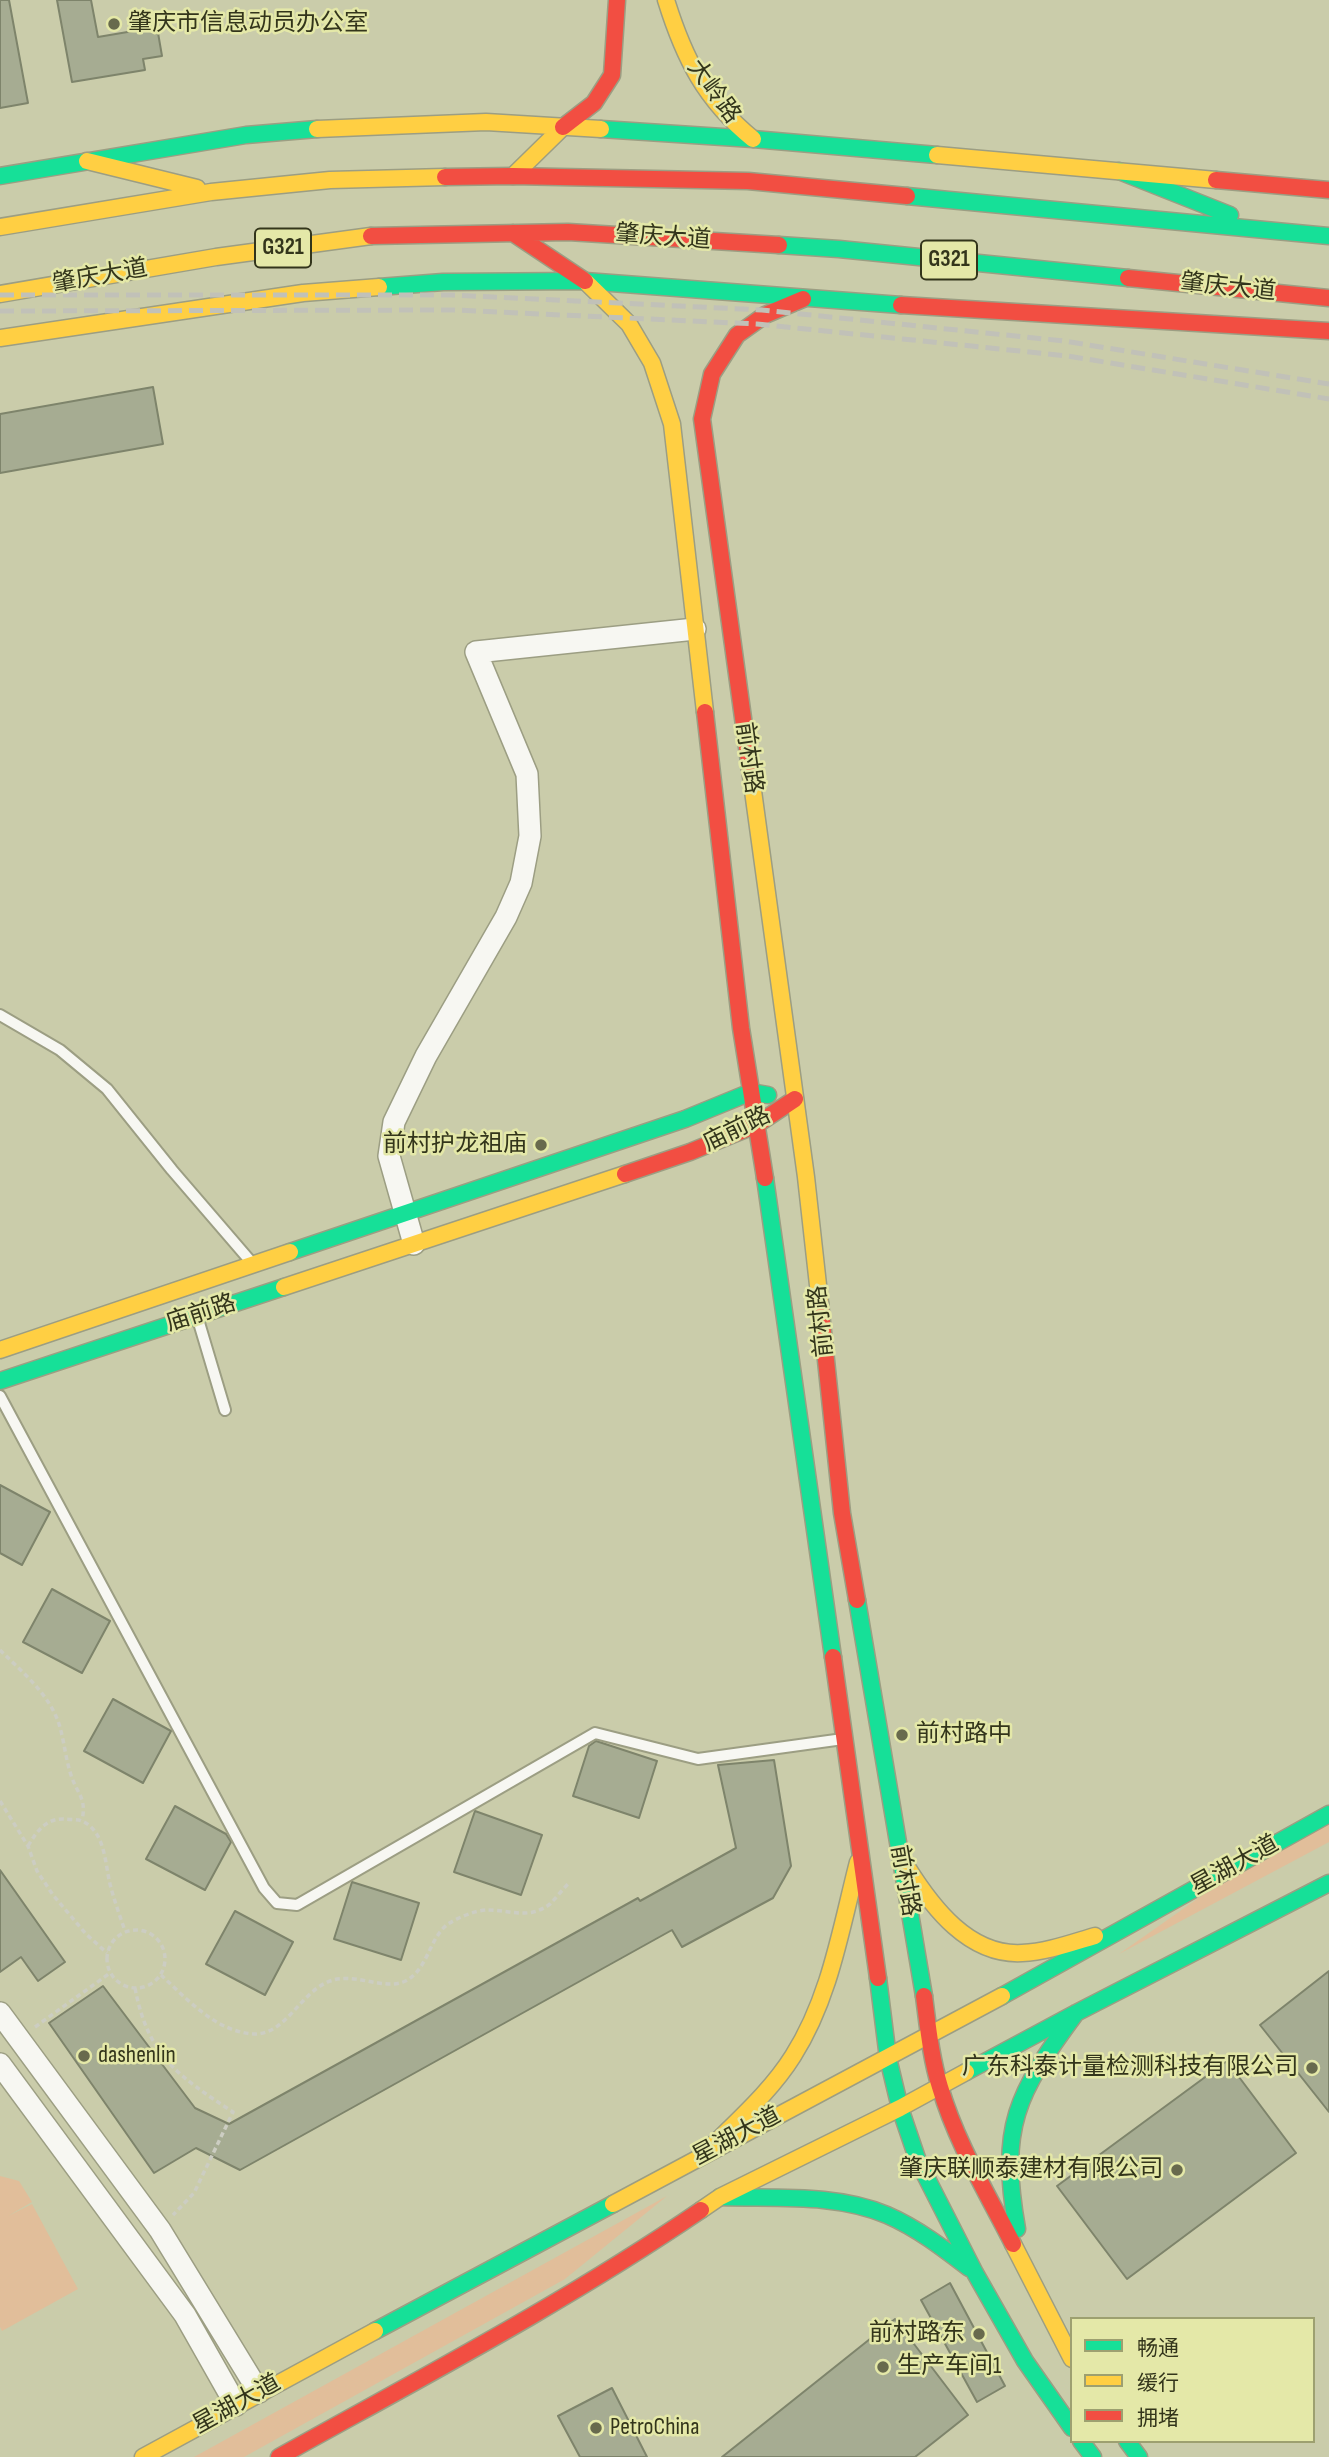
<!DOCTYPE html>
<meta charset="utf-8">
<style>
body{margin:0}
#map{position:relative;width:1329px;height:2457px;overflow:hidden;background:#caccaa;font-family:"Sofia Sans Condensed","Noto Sans SC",sans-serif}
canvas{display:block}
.legend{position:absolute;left:1070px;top:2317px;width:245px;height:126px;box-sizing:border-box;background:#e4e8a8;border:2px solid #9da070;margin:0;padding:9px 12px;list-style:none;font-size:21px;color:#33351b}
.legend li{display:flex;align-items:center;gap:14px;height:35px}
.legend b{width:35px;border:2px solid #9da070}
</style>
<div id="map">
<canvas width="1329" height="2457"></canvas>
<ul class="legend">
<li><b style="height:9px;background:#16e098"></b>畅通</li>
<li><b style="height:9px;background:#ffcf43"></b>缓行</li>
<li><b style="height:9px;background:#f24e42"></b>拥堵</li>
</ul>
</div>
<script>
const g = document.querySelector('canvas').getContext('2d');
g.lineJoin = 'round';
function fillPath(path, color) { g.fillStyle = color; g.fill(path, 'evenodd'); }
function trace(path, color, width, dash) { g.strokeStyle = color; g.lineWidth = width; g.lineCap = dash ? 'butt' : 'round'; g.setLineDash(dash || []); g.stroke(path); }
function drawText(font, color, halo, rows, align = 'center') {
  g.font = font + ' "Sofia Sans Condensed","Noto Sans SC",sans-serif'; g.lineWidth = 5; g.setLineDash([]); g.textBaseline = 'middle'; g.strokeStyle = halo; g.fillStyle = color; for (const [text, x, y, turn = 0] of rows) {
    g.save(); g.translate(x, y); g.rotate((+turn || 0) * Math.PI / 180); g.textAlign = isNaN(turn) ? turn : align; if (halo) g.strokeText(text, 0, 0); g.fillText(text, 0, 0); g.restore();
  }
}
const green = new Path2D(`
 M1329,1818V1842L1119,1954L1254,1859Z
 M0,2176L19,2181L32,2202L8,2216L32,2204L78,2289L2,2331L0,2327Z
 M667,2196L565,2279L244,2457H194Z`);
const building = new Path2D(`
 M0,0H9L28,103L0,108Z
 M57,0H91L98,37L157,27L162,56L143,59L145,70L72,82Z
 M153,387L163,444L0,473V414Z
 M0,1485L50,1512L22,1565L0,1553Z
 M52,1589L110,1621L82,1673L23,1642Z
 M113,1699L171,1731L143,1783L84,1751Z
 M596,1741L657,1761L639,1818L573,1796L589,1746Z
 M774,1760L791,1866L773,1898L682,1947L672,1930L240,2170L196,2148L154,2173L49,2023L103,1986L195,2108L229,2124L638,1898L640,1901L736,1848L718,1765Z
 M175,1806L226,1834L231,1842L205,1890L146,1859Z
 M475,1811L542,1835L521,1895L454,1872Z
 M0,1870L65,1962L38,1981L21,1957L0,1972Z
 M352,1882L419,1903L401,1960L334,1939Z
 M235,1911L293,1942L265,1995L206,1964Z
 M1329,1971V2112L1260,2025Z
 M1227,2061L1296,2153L1127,2279L1057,2186Z
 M950,2283L1005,2386L977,2402L921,2300Z
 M895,2319L968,2415L915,2457H722Z
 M612,2388L647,2457H580L558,2416Z`);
const path = new Path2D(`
 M0,1650C21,1671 47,1692 58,1721C64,1738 65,1757 71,1775C77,1794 87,1798 82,1820
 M0,1801L28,1846L37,1871L53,1895L86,1934L107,1953
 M28,1846C37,1831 46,1818 65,1819C70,1820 78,1819 82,1821C105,1831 105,1863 110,1884C114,1900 120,1916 125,1931
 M107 1959a29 29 0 1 1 58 0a29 29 0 1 1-58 0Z
 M161,1975C187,1999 216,2032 254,2034C286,2035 300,1992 330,1981C354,1972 383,1990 403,1982C428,1972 428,1939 448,1924C459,1917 476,1910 488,1910C509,1910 529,1920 550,1904C556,1898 562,1890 568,1884
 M135,1988C148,2056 178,2076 233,2112L194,2193L173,2215
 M35,2027L110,1973`);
const lane = new Path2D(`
 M0,1015L60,1050L107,1089L172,1170L252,1263
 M197,1316L225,1410
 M0,1396L264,1888L277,1903L297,1905L595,1733L698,1759L843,1739`);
const street = new Path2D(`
 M414,1244L389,1156L394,1122L426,1056L506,917L521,883L530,836L527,774L476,652L695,629
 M0,2013L160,2230L259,2392
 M0,2064L185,2315L236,2405`);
const fast = new Path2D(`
 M601,129L753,139L937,155
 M1119,171L1230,215
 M0,176L246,135L317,129
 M907,196L1329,236
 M779,245L839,249L1128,278
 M379,287L443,282L585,281L901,305
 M765,1178L833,1657
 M290,1252L685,1119L751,1092L768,1095
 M0,1381L284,1287
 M857,1600L924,1996
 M878,1978L888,2058L900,2108L918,2161L975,2273L1025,2361L1072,2428
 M1002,1996L1329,1814
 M966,2072L1076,2013L1329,1883
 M720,2197C774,2199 836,2193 887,2215C917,2228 943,2248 969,2268
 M1017,2229C999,2127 1016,2094 1076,2013
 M375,2331L613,2204
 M1081,2441L1093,2457
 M1127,2441L1139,2457`);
const slow = new Path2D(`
 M666,0C684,58 705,100 753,139
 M317,129L486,122L601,129
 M937,155L1216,180
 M87,161L197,188
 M513,176L563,127
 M0,227L211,192L330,180L445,177
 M585,281L629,324L652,363L672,424L705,712
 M0,294L216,257L371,236
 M0,338L303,293L379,287
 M750,769L806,1177L820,1303
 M284,1287L625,1174
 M0,1350L290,1252
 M907,1867C932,1907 969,1956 1022,1953C1047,1952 1071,1943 1095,1936
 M710,2148C739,2119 771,2091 793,2056C830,1998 841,1928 858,1862
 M613,2204L1002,1996
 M701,2210L720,2197L900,2108L966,2072
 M1013,2244L1072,2359
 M143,2457L375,2331`);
const jam = new Path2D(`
 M563,127L594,103L612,75L617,0
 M445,177L513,176L748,181L907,196
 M1216,180L1329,190
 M513,233L585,281
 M371,236L568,232L779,245
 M1128,278L1329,298
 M901,305L1329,331
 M705,712L741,1028L765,1178
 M750,769L702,419L712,374L737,335L765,315L803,299
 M625,1174L690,1152L756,1125L795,1099
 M820,1303L842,1513L857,1600
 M833,1657L878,1978
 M924,1996C928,2027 931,2058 940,2087C956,2142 987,2193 1013,2244
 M279,2457C421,2378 566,2302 701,2210`);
const rail = new Path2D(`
 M0,295H452L762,310L1064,341L1329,384
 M0,311L454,310L757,324L1068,356L1329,399`);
const markers = [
 [114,24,7,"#686a4d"],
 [541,1145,7,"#686a4d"],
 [902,1735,7,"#686a4d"],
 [84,2056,7,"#686a4d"],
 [1312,2068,7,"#686a4d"],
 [1177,2170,7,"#686a4d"],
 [979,2334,7,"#686a4d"],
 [883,2367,7,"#686a4d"],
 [596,2428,7,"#686a4d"]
];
const shields = [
 [283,248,56],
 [949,260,56]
];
const shieldNames = [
 ["G321",283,248],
 ["G321",949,260]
];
const poiNames = [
 ["肇庆市信息动员办公室",128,24],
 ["前村护龙祖庙",527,1145,"right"],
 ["前村路中",916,1735],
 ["dashenlin",98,2056],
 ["广东科泰计量检测科技有限公司",1298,2068,"right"],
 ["肇庆联顺泰建材有限公司",1163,2170,"right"],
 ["前村路东",965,2334,"right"],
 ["生产车间1",897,2367],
 ["PetroChina",610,2428]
];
const streetNames = [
 ["大岭路",713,92,54],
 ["肇庆大道",663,238,4],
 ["肇庆大道",100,277,-10],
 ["肇庆大道",1228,288,6],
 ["前村路",748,758,82],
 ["庙前路",737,1130,-26],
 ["庙前路",201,1314,-18],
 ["前村路",822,1321,-96],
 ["星湖大道",1235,1866,-29],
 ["前村路",904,1881,80],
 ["星湖大道",737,2137,-28],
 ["星湖大道",237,2405,-29]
];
fillPath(green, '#e1be9a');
fillPath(building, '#a6ac92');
trace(building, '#7e846b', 2);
trace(lane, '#9c9e83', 14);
trace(street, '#9c9e83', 24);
trace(fast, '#9c9e83', 19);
trace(slow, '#9c9e83', 19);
trace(jam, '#9c9e83', 19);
trace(path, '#cccdc2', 3.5, [5, 3.5]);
trace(lane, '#f7f7f2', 10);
trace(street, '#f7f7f2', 21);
trace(fast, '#16e098', 16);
trace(slow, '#ffcf43', 16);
trace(jam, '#f24e42', 16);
trace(rail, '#c1c1b8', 5, [14, 7]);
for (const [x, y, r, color] of markers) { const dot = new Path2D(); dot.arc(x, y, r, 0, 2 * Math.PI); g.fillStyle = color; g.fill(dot); trace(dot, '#e4e8a8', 2.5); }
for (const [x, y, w] of shields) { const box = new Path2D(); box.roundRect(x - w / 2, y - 19.5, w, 39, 5); g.fillStyle = '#e4e8a8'; g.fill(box); trace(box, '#33351b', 2); }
drawText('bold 23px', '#33351b', null, shieldNames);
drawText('24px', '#33351b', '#e4e8a8', poiNames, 'left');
drawText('24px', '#33351b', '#e4e8a8', streetNames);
</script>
